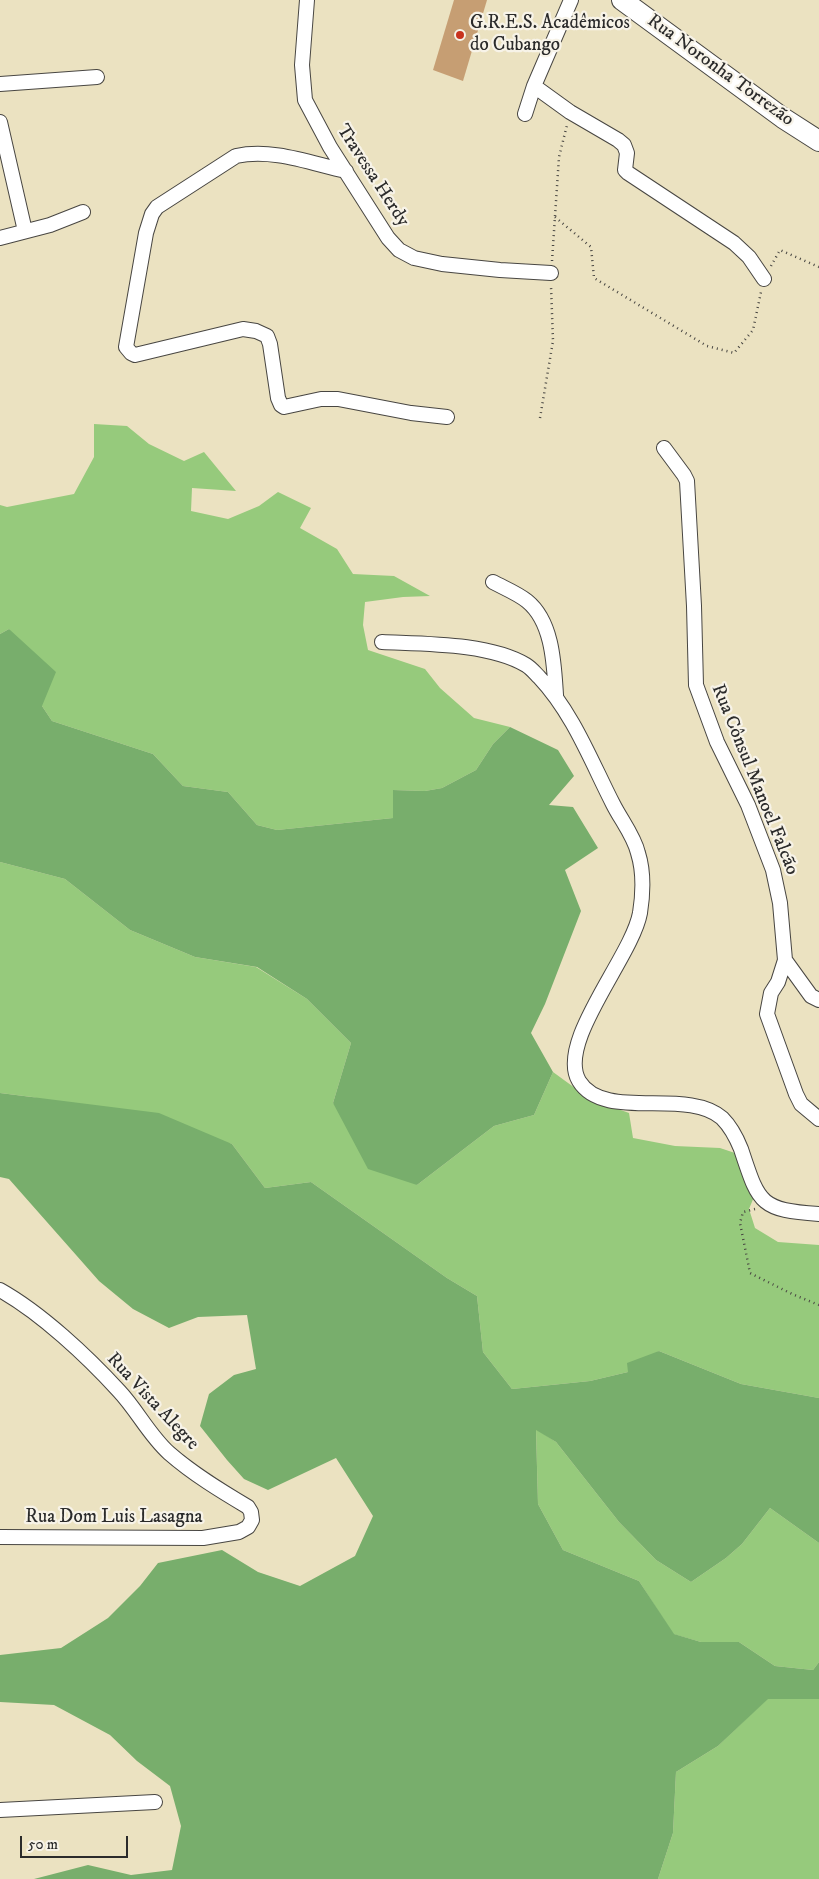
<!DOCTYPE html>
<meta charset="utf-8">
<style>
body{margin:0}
#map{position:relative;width:819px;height:1879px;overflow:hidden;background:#ebe2c1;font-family:"IM FELL DW Pica",serif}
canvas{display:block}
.scale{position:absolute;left:20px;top:1836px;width:108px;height:22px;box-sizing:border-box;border:2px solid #2b2b2b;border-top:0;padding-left:6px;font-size:15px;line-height:18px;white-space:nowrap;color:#2b2b2b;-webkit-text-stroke:4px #f7f3e8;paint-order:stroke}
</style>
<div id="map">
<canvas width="819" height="1879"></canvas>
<div class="scale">50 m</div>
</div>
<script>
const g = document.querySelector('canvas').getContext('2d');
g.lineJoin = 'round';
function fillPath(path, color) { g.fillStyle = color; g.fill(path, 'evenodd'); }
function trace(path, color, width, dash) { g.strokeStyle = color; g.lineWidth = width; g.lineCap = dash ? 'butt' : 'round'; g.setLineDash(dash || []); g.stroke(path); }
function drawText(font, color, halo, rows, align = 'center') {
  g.font = font + ' "IM FELL DW Pica",serif'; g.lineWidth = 4.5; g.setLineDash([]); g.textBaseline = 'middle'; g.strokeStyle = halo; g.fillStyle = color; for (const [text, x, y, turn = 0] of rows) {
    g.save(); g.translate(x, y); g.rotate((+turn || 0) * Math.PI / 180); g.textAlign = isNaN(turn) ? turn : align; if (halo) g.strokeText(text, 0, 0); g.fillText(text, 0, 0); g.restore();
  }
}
const green = new Path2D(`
 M94,424L127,426L149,444L184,461L204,452L236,491L192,488L191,511L228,519L259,506L278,492L311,508L300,528L337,549L353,574L394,576L430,596L403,597L365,602L363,625L368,650L425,669L440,688L474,718L510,727L493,744L476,770L442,788L425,791L393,790V818L277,830L257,825L228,792L183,786L153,754L52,721L42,706L9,629L0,634V505L7,507L74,494L94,457Z
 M0,862L65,879L130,930L195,957L256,967L307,999L351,1043L333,1103L417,1185L494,1126L534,1115L553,1072L590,1099L629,1113L633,1138L675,1146L720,1148L738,1154L756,1192L749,1209L755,1228L778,1242L819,1245V1398L741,1384L659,1351L628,1372L590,1381L512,1389L483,1352L477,1296L447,1278L311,1182L265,1188L232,1144L32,1097L0,1093Z
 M536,1429L556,1442L619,1522L656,1560L691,1582L726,1558L742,1544L770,1508L819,1543V1662L813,1670L775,1666L739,1642H701L673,1634L639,1581L563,1550L538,1504Z
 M768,1698L819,1699V1879H658L673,1833L676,1772L718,1746Z`);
const forest = new Path2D(`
 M9,629L56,672L42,706L52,721L153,754L183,786L228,792L257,825L277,830L393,818V790L425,791L442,788L476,770L493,744L510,727L558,750L574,776L549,805L573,807L598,848L565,870L581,911L545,1004L531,1033L553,1072L534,1115L494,1126L417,1185L368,1169L333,1103L351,1043L307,999L257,967L195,957L130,930L65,879L0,862V634Z
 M0,1093L159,1113L232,1144L265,1188L311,1182L447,1278L477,1296L483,1352L512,1389L590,1381L628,1372L627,1363L659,1351L741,1384L819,1398V1543L770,1508L742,1544L726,1558L691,1582L656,1560L619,1522L556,1442L536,1430L538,1504L563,1550L639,1581L674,1634L701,1642H739L775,1666L813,1670L819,1662V1699H768L718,1746L676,1772L673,1833L658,1879H34L88,1865L131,1875L172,1870L181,1826L170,1786L137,1761L110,1735L54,1705L0,1702V1655L61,1648L108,1618L140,1586L158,1563L222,1550L258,1572L300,1586L355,1556L373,1516L336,1458L268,1490L244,1479L227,1460L200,1426L209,1394L234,1375L256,1369L247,1315L198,1317L169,1328L133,1309L99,1281L9,1179L0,1177Z`);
const building = new Path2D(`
 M454,0H487L463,81L433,70Z`);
const path = new Path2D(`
 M555,217L591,247L594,278L707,346L734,353L753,330L761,292
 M552,261L559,157L567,125
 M771,266L780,250L819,267
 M540,418L553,341L551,286
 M755,1209L743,1212L740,1223L750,1273L792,1294L819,1305`);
const minor = new Path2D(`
 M307,0L302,65L305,100L330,147L388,238L399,250L414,258L442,264L500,270L551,273
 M0,84L97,77
 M534,86L570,112L618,140L624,145L627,153L625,170L628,173L734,243L749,257L764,279
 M525,114L534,86L571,0
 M0,122L25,231
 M346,171C310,163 272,148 236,156L157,207L152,214L146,233L126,347L131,353L135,355L243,329L256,331L267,336L270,344L278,398L281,405L284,407L321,399H338L411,413L447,417
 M0,238L50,225L83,212
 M664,448L684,475L687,481L694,606L696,685L717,742L748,805L773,870L780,903L785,960L811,996L819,1000
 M493,582C504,588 517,593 527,601C553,622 554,665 556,695
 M382,642C425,644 489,643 526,665C531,668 535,673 539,677C573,713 591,761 613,804C621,820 634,836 638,853C644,872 643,894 640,913C632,957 556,1042 579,1081C604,1122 687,1087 722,1118C730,1126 737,1139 741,1149C759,1203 759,1210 819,1214
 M785,960L778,982L771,993L767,1014L796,1094L801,1104L819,1119
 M0,1290C41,1313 87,1356 119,1391C137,1410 149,1435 169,1453C193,1474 221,1491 248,1507L251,1512L252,1520L248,1527L239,1532L203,1538L0,1537
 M0,1810L155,1802`);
const secondary = new Path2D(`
 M622,0L783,118L819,141`);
const markers = [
 [460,35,5,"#c8321e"]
];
const poiNames = [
 ["G.R.E.S. Acadêmicos",470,24],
 ["do Cubango",470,46]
];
const streetNames = [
 ["Rua Noronha Torrezão",720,71,36],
 ["Travessa Herdy",372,176,57],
 ["Rua Cônsul Manoel Falcão",754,780,68],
 ["Rua Vista Alegre",152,1402,47],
 ["Rua Dom Luis Lasagna",114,1518]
];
fillPath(green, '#96ca7c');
fillPath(forest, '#78ae6c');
fillPath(building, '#c69e73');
trace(minor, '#484642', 16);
trace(secondary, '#484642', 22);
trace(path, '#484642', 2.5, [1, 4]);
trace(minor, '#fff', 14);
trace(secondary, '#fff', 20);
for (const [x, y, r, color] of markers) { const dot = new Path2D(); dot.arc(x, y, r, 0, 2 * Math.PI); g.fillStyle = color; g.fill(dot); trace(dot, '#f7f3e8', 2); }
drawText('19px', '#2b2b2b', '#f7f3e8', poiNames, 'left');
drawText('19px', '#2b2b2b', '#f7f3e8', streetNames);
</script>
